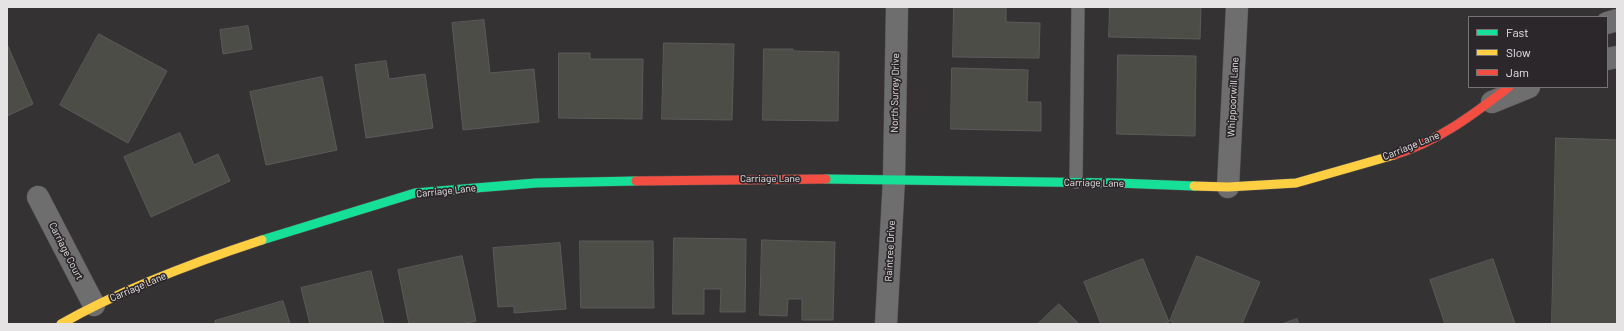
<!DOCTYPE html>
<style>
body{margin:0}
#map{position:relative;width:1624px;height:331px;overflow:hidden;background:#353234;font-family:Barlow,sans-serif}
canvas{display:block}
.frame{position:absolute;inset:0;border:8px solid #e6e3e5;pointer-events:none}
.legend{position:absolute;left:1468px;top:16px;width:140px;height:72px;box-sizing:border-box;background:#2c272b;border:1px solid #767275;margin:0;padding:5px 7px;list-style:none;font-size:12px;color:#e6e3e5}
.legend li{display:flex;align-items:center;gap:8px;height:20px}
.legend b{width:20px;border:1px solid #767275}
</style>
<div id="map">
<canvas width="1624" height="331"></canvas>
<div class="frame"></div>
<ul class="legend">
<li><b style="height:5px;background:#16e098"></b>Fast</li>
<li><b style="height:5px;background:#ffcf43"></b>Slow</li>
<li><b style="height:5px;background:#f24e42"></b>Jam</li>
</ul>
</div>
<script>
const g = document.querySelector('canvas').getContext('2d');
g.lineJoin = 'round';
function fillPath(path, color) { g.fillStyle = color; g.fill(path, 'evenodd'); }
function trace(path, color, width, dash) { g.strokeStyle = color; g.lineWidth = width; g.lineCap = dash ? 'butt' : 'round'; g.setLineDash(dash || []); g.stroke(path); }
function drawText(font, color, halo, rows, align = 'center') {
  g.font = font + ' Barlow,sans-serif'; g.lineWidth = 3.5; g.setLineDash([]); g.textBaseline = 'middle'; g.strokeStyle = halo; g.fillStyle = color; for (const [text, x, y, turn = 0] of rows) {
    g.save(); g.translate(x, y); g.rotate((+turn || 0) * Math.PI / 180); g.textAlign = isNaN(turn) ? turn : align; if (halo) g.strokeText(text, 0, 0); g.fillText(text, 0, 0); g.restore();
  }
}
const building = new Path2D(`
 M954,7H1006V22L1040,23L1039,58L953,57Z
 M1110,7H1201L1200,39L1109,37Z
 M484,20L490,73L534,69L539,122L463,130L452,23Z
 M248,26L252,49L223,54L220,30Z
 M99,34L167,71L128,143L60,105Z
 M664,43L734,44L732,120L662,119Z
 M7,44L33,104L7,116Z
 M764,49H793V51L839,52L838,121L763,120Z
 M559,53H590V59H643L642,119L559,118Z
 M1118,55L1196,56L1195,136L1117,134Z
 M386,61L389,79L425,74L433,128L366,138L355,65Z
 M952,68L1028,70L1027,102H1041V131L951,129Z
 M322,77L337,150L266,165L250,92Z
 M180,133L194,165L218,154L230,181L151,217L124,157Z
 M1556,138L1617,140V324H1552Z
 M674,238L746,239L745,312H720L721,289H704V314H673Z
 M762,240L835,242L833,320H802V299H788L787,316L760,315Z
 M580,241H653L654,308H581Z
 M560,243L566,309L514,313V306L498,307L493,248Z
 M462,256L476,321L462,324H409L398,270Z
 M1197,256L1260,282L1242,324H1176L1170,321Z
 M1143,259L1169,322L1163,324H1101L1084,282Z
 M1493,259L1515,324H1445L1430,280Z
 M371,271L384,324H310L301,288Z
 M283,301L290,324H215V321Z
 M1059,304L1079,324H1038Z
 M1297,319L1299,324H1282Z`);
const lane = new Path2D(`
 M1076,182L1078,7`);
const street = new Path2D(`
 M1607,23L1617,20
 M1607,59L1617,57
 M1492,102L1529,87
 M1228,187L1237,7
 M38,197L94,305
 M886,324L894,179L897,7`);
const fast = new Path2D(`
 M826,179L1117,183L1194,186
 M262,240L415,193L536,183L636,181`);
const slow = new Path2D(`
 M1194,186L1228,187L1296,183L1394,155
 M61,324C122,289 195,262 262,240`);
const jam = new Path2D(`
 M1394,155C1437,142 1474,114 1509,87
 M636,181L826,179`);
const streetNames = [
 ["North Surrey Drive",895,93,-89],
 ["Whippoorwill Lane",1233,97,-87],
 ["Carriage Lane",1411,146,-22],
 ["Carriage Lane",770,179],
 ["Carriage Lane",1094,183,1],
 ["Carriage Lane",446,191,-6],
 ["Carriage Court",66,251,63],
 ["Raintree Drive",890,251,-87],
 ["Carriage Lane",138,287,-23]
];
fillPath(building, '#4d4d48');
trace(building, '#5b5a5a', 1);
trace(lane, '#514f50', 14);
trace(street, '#514f50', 23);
trace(fast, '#514f50', 10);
trace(slow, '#514f50', 10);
trace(jam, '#514f50', 10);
trace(lane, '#6f6e6f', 13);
trace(street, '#6f6e6f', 22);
trace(fast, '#16e098', 9);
trace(slow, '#ffcf43', 9);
trace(jam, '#f24e42', 9);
drawText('10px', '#e6e3e5', '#2c272b', streetNames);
</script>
